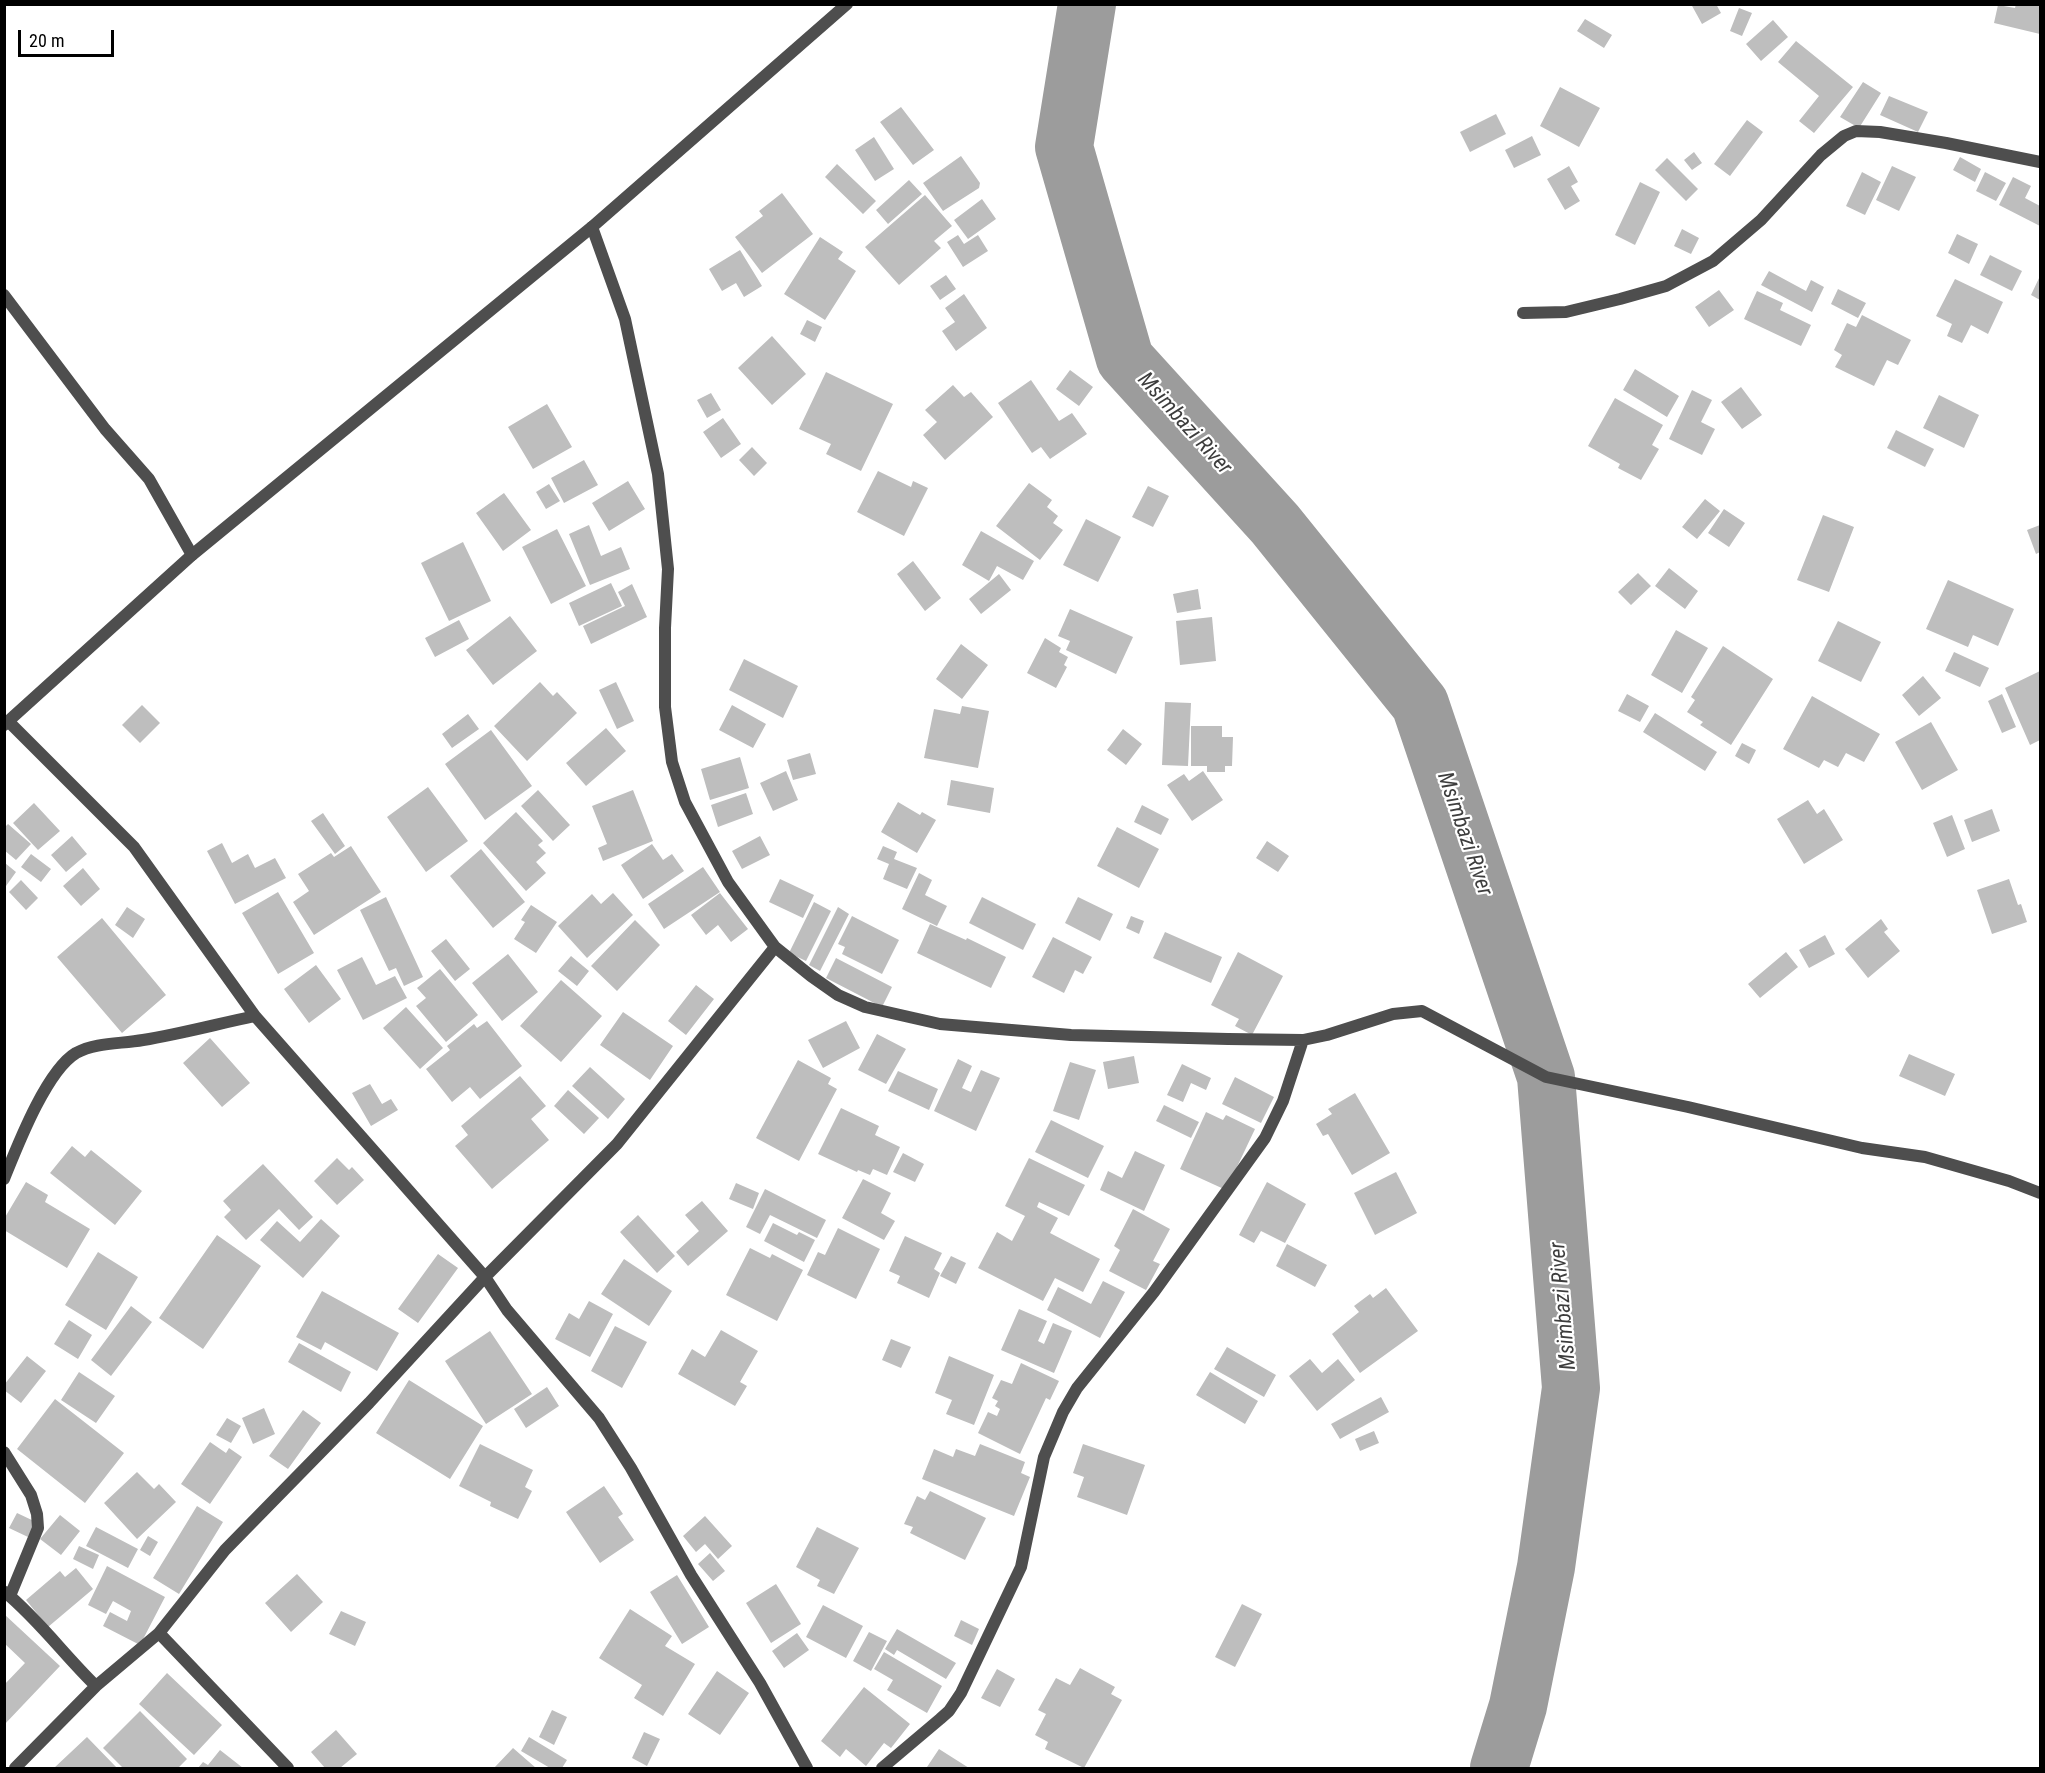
<!DOCTYPE html>
<style>
body{margin:0}
#map{position:relative;width:2045px;height:1773px;overflow:hidden;background:#fff;font-family:"Roboto Condensed",sans-serif}
canvas{display:block}
.frame{position:absolute;inset:0;border:6px solid #000;pointer-events:none}
.scale{position:absolute;left:18px;top:30px;width:96px;height:27px;box-sizing:border-box;border:3px solid #000;border-top:0;padding-left:8px;font-size:18px;line-height:21px;white-space:nowrap;color:#000;-webkit-text-stroke:4px #fff;paint-order:stroke}
</style>
<div id="map">
<canvas width="2045" height="1773"></canvas>
<div class="frame"></div>
<div class="scale">20 m</div>
</div>
<script>
const g = document.querySelector('canvas').getContext('2d');
g.lineJoin = 'round';
function trace(path, color, width, dash) { g.strokeStyle = color; g.lineWidth = width; g.lineCap = dash ? 'butt' : 'round'; g.setLineDash(dash || []); g.stroke(path); }
function fillPath(path, color) { g.fillStyle = color; g.fill(path, 'evenodd'); }
function drawText(font, color, halo, rows, align = 'center') {
  g.font = font + ' "Roboto Condensed",sans-serif'; g.lineWidth = 4.5; g.setLineDash([]); g.textBaseline = 'middle'; g.strokeStyle = halo; g.fillStyle = color; for (const [text, x, y, turn = 0] of rows) {
    g.save(); g.translate(x, y); g.rotate((+turn || 0) * Math.PI / 180); g.textAlign = isNaN(turn) ? turn : align; if (halo) g.strokeText(text, 0, 0); g.fillText(text, 0, 0); g.restore();
  }
}
const river = new Path2D(`
 M1087,4L1064,147L1125,359L1275,524L1420,704L1546,1077L1571,1388L1546,1567L1518,1706L1499,1768`);
const building = new Path2D(`
 M1691,4H1716L1721,13L1702,24Z
 M2016,4H2040V34L1994,23L1998,5L2015,8Z
 M1739,8L1752,13L1742,36L1730,31Z
 M1585,19L1612,35L1604,48L1577,31Z
 M1773,20L1788,37L1761,61L1746,44Z
 M1796,41L1853,87L1814,133L1799,121L1819,96L1778,62Z
 M1863,82L1881,93L1859,128L1840,117Z
 M1560,87L1600,108L1579,147L1540,126Z
 M1889,96L1928,112L1918,132L1880,115Z
 M901,107L934,150L913,165L880,122Z
 M1496,114L1506,134L1470,152L1460,132Z
 M1747,120L1763,132L1730,176L1714,164Z
 M1532,136L1541,155L1514,168L1505,150Z
 M874,137L894,169L875,181L855,150Z
 M1694,152L1702,163L1692,170L1684,160Z
 M961,156L980,183L979,188L943,211L923,183Z
 M1960,157L1981,169L1975,182L1953,170Z
 M1667,158L1698,189L1686,201L1655,170Z
 M837,164L876,201L863,214L825,177Z
 M1569,166L1578,182L1571,186L1580,201L1565,210L1547,179Z
 M1892,166L1916,177L1899,211L1876,200Z
 M1862,172L1881,182L1865,215L1846,206Z
 M1985,172L2006,183L1996,201L1976,191Z
 M2013,177L2031,186L2025,198L2040,206V226L1999,205Z
 M909,180L922,194L888,224L876,210Z
 M1640,182L1660,192L1635,245L1615,235Z
 M782,193L813,234L762,273L735,237L763,216L759,211Z
 M925,195L952,226L934,241L941,248L899,285L865,247Z
 M982,199L996,219L968,239L954,220Z
 M1682,229L1699,238L1691,254L1674,246Z
 M1957,234L1978,244L1969,264L1948,253Z
 M958,235L964,244L978,235L988,251L963,267L947,242Z
 M820,237L843,252L838,259L856,271L825,320L784,294Z
 M740,250L762,286L744,297L736,283L722,291L709,269Z
 M1990,255L2022,271L2012,291L1980,275Z
 M1769,271L1806,291L1811,280L1824,287L1812,312L1761,285Z
 M946,275L956,289L940,300L930,286Z
 M2040,276V300L2031,295Z
 M1955,279L2003,302L1988,334L1971,325L1962,343L1947,336L1952,324L1936,316Z
 M1838,289L1866,303L1858,318L1831,304Z
 M1719,290L1734,310L1709,327L1695,307Z
 M1757,291L1783,303L1780,310L1811,325L1801,346L1744,319Z
 M964,294L987,328L956,351L942,331L955,322L945,308Z
 M1862,315L1911,340L1898,365L1887,360L1874,386L1835,367L1842,355L1834,350L1847,323L1856,327Z
 M807,320L822,327L815,342L800,334Z
 M772,336L806,374L772,405L738,368Z
 M1635,369L1679,396L1667,417L1623,390Z
 M1070,370L1093,387L1079,406L1056,389Z
 M826,372L893,404L861,471L826,454L831,444L799,429Z
 M1031,380L1059,421L1072,413L1087,434L1050,459L1041,447L1032,453L998,403Z
 M953,385L964,397L971,392L993,417L945,460L923,435L937,422L925,410Z
 M1741,387L1762,415L1742,429L1721,402Z
 M1692,390L1712,400L1701,422L1715,429L1702,455L1669,439Z
 M711,393L721,410L707,418L697,400Z
 M1939,395L1979,415L1964,448L1923,428Z
 M1615,398L1663,425L1652,445L1659,449L1641,480L1618,468L1620,464L1588,446Z
 M547,404L572,447L533,469L508,427Z
 M723,418L741,444L721,458L703,432Z
 M1896,430L1934,449L1925,467L1887,448Z
 M752,447L767,463L754,476L739,460Z
 M584,460L598,485L564,503L551,478Z
 M878,471L911,487L913,481L928,488L904,536L857,512Z
 M628,481L645,509L609,531L592,503Z
 M1029,483L1052,500L1047,507L1058,516L1053,523L1063,530L1040,560L996,526Z
 M549,484L560,501L546,509L536,492Z
 M1148,486L1169,496L1153,527L1132,517Z
 M504,493L531,530L503,551L476,513Z
 M1705,499L1720,511L1697,539L1682,527Z
 M1724,509L1745,523L1729,547L1708,533Z
 M1823,515L1854,527L1829,592L1797,580Z
 M1086,519L1121,537L1098,582L1063,565Z
 M589,525L601,556L621,547L630,569L590,585L569,534Z
 M2040,525V552L2036,554L2027,530Z
 M557,529L586,586L551,604L522,547Z
 M981,531L1034,561L1023,580L997,566L989,581L962,565Z
 M463,542L491,601L449,621L421,563Z
 M913,561L941,598L925,611L897,574Z
 M1669,568L1698,591L1685,609L1655,586Z
 M1638,573L1651,586L1631,605L1618,592Z
 M999,574L1011,590L981,614L969,599Z
 M1948,580L2014,609L1998,646L1973,635L1968,647L1926,629Z
 M611,583L622,606L579,626L569,603Z
 M632,584L647,617L591,644L583,626L625,606L618,592Z
 M1198,589L1201,609L1177,613L1173,594Z
 M1070,609L1133,637L1116,674L1066,650L1070,641L1058,636Z
 M510,616L537,651L493,685L466,650Z
 M1212,617L1216,661L1180,665L1176,621Z
 M459,620L469,639L435,657L425,638Z
 M1838,621L1881,642L1861,682L1818,661Z
 M1676,630L1708,648L1682,693L1651,675Z
 M1045,638L1061,648L1059,652L1068,657L1064,665L1067,667L1056,688L1027,673Z
 M961,644L988,665L962,699L936,679Z
 M1723,646L1773,679L1731,745L1700,725L1703,722L1687,712L1695,700L1691,697Z
 M1954,652L1989,668L1980,687L1945,671Z
 M744,659L798,686L783,718L729,690Z
 M2040,671V740L2030,745L2005,688Z
 M1923,676L1941,698L1919,716L1902,695Z
 M540,682L553,696L557,692L577,713L527,761L494,726Z
 M616,682L634,721L617,729L599,690Z
 M1627,694L1649,706L1640,722L1618,711Z
 M2002,694L2016,727L2002,733L1988,701Z
 M1812,696L1880,734L1864,762L1846,753L1838,767L1824,760L1819,768L1783,749Z
 M1165,702L1191,703L1188,766L1162,765Z
 M142,705L160,723L140,743L122,725Z
 M732,705L766,724L753,748L719,730Z
 M962,706L989,711L978,768L924,758L934,709L960,714Z
 M1655,713L1717,752L1705,771L1643,732Z
 M468,714L479,729L452,748L442,734Z
 M1931,722L1958,770L1922,790L1895,742Z
 M1191,726H1222V737H1233L1232,766H1225V772H1207V766H1191Z
 M606,728L626,751L586,786L566,763Z
 M1123,729L1142,744L1126,765L1107,750Z
 M491,730L532,786L485,820L445,764Z
 M1742,743L1756,750L1749,764L1735,756Z
 M810,753L816,774L793,780L787,760Z
 M740,757L749,788L710,800L701,769Z
 M786,771L798,800L773,811L760,783Z
 M1203,771L1223,800L1192,821L1167,785L1184,774L1189,781Z
 M951,780L994,788L990,813L947,805Z
 M428,787L468,841L426,872L387,817Z
 M538,790L570,825L553,841L521,806Z
 M633,790L653,841L603,861L598,848L607,844L592,806Z
 M746,793L753,814L718,827L711,805Z
 M1808,800L1817,814L1824,809L1843,840L1804,864L1777,819Z
 M898,802L920,815L922,812L936,820L917,853L881,832Z
 M34,803L60,831L38,850L13,823Z
 M1142,805L1169,819L1161,835L1134,822Z
 M1992,809L2000,831L1972,842L1964,820Z
 M516,812L543,841L538,845L546,853L536,862L546,873L526,891L483,843Z
 M323,813L345,846L335,854L311,821Z
 M1952,815L1965,849L1947,857L1933,823Z
 M8,824L31,844L16,860L4,850V828Z
 M1117,827L1159,849L1139,888L1097,866Z
 M72,836L87,854L66,872L51,855Z
 M760,836L770,855L742,869L732,851Z
 M1267,841L1289,856L1278,872L1256,858Z
 M222,843L232,863L248,854L255,868L275,858L286,878L235,904L207,851Z
 M652,844L663,860L672,854L684,871L643,899L621,865Z
 M351,846L381,892L314,935L293,902L309,891L298,874L331,853L334,857Z
 M883,846L897,852L894,859L917,868L907,889L883,879L889,864L877,859Z
 M481,849L525,902L493,928L450,876Z
 M31,854L51,869L41,882L21,867Z
 M5,863L16,872L6,886L5,884Z
 M703,867L720,892L664,929L648,904Z
 M83,868L100,889L81,906L63,886Z
 M919,873L932,880L925,895L947,906L937,926L902,909Z
 M780,879L814,895L803,918L769,902Z
 M2009,879L2018,905L2021,904L2027,922L1992,934L1977,890Z
 M21,880L38,898L26,910L9,892Z
 M278,892L314,953L278,974L242,913Z
 M613,893L633,915L587,958L558,926L592,894L601,904Z
 M720,893L748,929L731,942L718,925L706,935L691,915Z
 M386,897L423,977L404,986L396,968L389,971L360,910Z
 M982,897L1036,924L1023,950L969,923Z
 M1078,897L1113,914L1100,941L1065,923Z
 M814,902L831,911L806,961L789,953Z
 M531,905L557,922L536,953L514,939L525,922L521,920Z
 M127,907L145,919L133,938L115,925Z
 M838,907L849,914L820,971L809,965Z
 M852,916L899,940L882,974L842,954L845,947L838,944Z
 M1131,916L1144,921L1139,934L1126,928Z
 M102,918L166,995L122,1033L57,957Z
 M1881,919L1888,929L1884,932L1900,951L1868,978L1845,949Z
 M635,920L660,945L617,991L591,966Z
 M930,924L966,940L967,938L1006,957L991,988L917,953Z
 M1165,932L1222,957L1211,983L1153,958Z
 M1825,935L1835,954L1809,968L1799,950Z
 M1053,937L1092,957L1083,974L1075,970L1064,993L1032,977Z
 M446,939L470,969L455,981L431,951Z
 M1238,952L1283,976L1252,1035L1235,1026L1239,1019L1211,1005Z
 M1786,952L1798,967L1760,998L1748,984Z
 M508,954L538,992L502,1021L472,983Z
 M571,956L589,971L577,986L558,971Z
 M362,957L376,985L395,976L407,998L363,1020L337,970Z
 M836,958L892,987L882,1007L826,978Z
 M316,965L341,999L309,1023L284,989Z
 M440,969L478,1015L446,1042L416,1006L426,998L417,988Z
 M561,980L602,1016L561,1062L520,1026Z
 M696,985L714,999L686,1035L668,1021Z
 M406,1007L443,1048L420,1069L383,1028Z
 M623,1012L673,1046L650,1080L600,1045Z
 M487,1021L522,1066L480,1099L470,1087L452,1102L426,1069L450,1050L447,1046L474,1024L477,1028Z
 M846,1021L860,1048L823,1068L808,1040Z
 M877,1034L906,1049L886,1084L858,1070Z
 M210,1038L250,1083L222,1107L183,1063Z
 M1909,1054L1955,1074L1945,1096L1899,1076Z
 M1134,1056L1139,1083L1108,1089L1103,1062Z
 M958,1059L972,1066L962,1088L971,1092L981,1070L1000,1078L976,1131L934,1111Z
 M798,1060L831,1078L828,1084L837,1089L799,1161L756,1138Z
 M1070,1062L1096,1070L1079,1120L1053,1111Z
 M1182,1064L1211,1078L1206,1090L1191,1083L1183,1102L1167,1095Z
 M590,1067L625,1099L608,1119L572,1086Z
 M898,1071L938,1089L929,1110L888,1091Z
 M520,1076L546,1106L531,1119L549,1140L492,1189L455,1146L468,1135L461,1126Z
 M1235,1077L1274,1097L1261,1123L1222,1104Z
 M370,1084L382,1104L391,1099L398,1110L371,1126L352,1093Z
 M568,1090L599,1118L584,1134L554,1106Z
 M1355,1093L1390,1153L1352,1175L1328,1134L1323,1136L1316,1124L1332,1114L1328,1109Z
 M1164,1105L1199,1122L1191,1138L1156,1121Z
 M841,1108L879,1126L875,1135L900,1147L887,1175L873,1169L870,1175L858,1170L857,1172L818,1154Z
 M1206,1112L1223,1120L1226,1115L1255,1129L1226,1190L1180,1169Z
 M1051,1120L1104,1146L1088,1178L1035,1152Z
 M72,1146L85,1157L91,1150L142,1191L115,1225L50,1173Z
 M1135,1151L1165,1165L1144,1211L1100,1190L1108,1171L1122,1178Z
 M903,1153L924,1164L915,1182L893,1172Z
 M337,1158L349,1170L352,1167L364,1180L337,1205L314,1181Z
 M1029,1158L1085,1185L1069,1216L1039,1202L1037,1207L1058,1218L1050,1233L1100,1259L1083,1292L1055,1278L1043,1301L978,1268L997,1232L1012,1241L1025,1216L1005,1206Z
 M263,1164L313,1217L299,1230L279,1209L246,1240L224,1217L231,1210L223,1201Z
 M1396,1172L1417,1213L1375,1235L1354,1193Z
 M863,1179L891,1193L881,1213L895,1221L884,1240L842,1218Z
 M26,1182L48,1195L45,1202L90,1229L67,1268L4,1230V1219Z
 M1267,1182L1306,1204L1285,1243L1261,1231L1254,1243L1239,1235Z
 M736,1183L759,1193L753,1209L729,1199Z
 M765,1189L826,1220L817,1238L770,1215L760,1234L746,1227Z
 M702,1201L728,1231L688,1266L676,1252L699,1231L685,1215Z
 M1133,1209L1170,1229L1153,1261L1160,1264L1146,1290L1109,1271L1120,1250L1114,1246Z
 M638,1215L675,1256L657,1273L620,1232Z
 M321,1219L340,1236L303,1278L260,1240L277,1221L300,1242Z
 M773,1223L797,1235L799,1232L815,1240L804,1262L764,1241Z
 M838,1228L880,1249L856,1299L807,1275L818,1252L825,1255Z
 M217,1235L261,1266L203,1349L159,1318Z
 M905,1236L942,1253L934,1269L940,1273L929,1298L897,1283L900,1276L889,1271Z
 M1287,1244L1327,1265L1315,1287L1276,1266Z
 M750,1248L770,1258L772,1254L803,1270L777,1321L726,1295Z
 M98,1252L138,1277L106,1330L65,1305Z
 M438,1254L458,1268L418,1323L398,1309Z
 M951,1256L966,1263L956,1284L940,1276Z
 M624,1259L672,1291L649,1326L601,1294Z
 M1103,1281L1125,1292L1100,1338L1047,1310L1058,1287L1091,1304Z
 M1386,1288L1418,1331L1360,1373L1332,1334L1359,1312L1354,1306L1370,1294L1373,1298Z
 M322,1291L399,1333L377,1371L325,1342L321,1350L296,1337Z
 M589,1301L613,1314L590,1357L555,1339L569,1313L579,1319Z
 M131,1306L152,1322L111,1376L91,1360Z
 M1019,1309L1047,1321L1038,1341L1044,1344L1053,1323L1072,1331L1054,1373L1001,1350Z
 M69,1320L92,1335L78,1359L54,1344Z
 M615,1326L647,1342L622,1388L591,1371Z
 M721,1330L758,1351L740,1382L747,1386L735,1406L678,1374L692,1349L705,1357Z
 M490,1331L532,1394L486,1424L445,1361Z
 M891,1339L911,1347L901,1368L882,1360Z
 M299,1343L351,1372L341,1392L288,1362Z
 M1227,1347L1276,1375L1264,1397L1214,1369Z
 M27,1356L46,1371L21,1403L4,1390V1385Z
 M949,1356L994,1375L974,1425L946,1414L952,1400L935,1393Z
 M1310,1359L1322,1373L1338,1359L1355,1380L1317,1411L1289,1376Z
 M1021,1363L1059,1381L1050,1400L1046,1398L1020,1454L978,1433L988,1412L997,1416L1000,1409L995,1406L998,1401L992,1398L1001,1380L1012,1384Z
 M79,1372L115,1396L96,1423L61,1400Z
 M1210,1372L1258,1401L1245,1424L1196,1395Z
 M409,1380L483,1426L450,1479L376,1433Z
 M547,1387L559,1406L526,1428L514,1409Z
 M1381,1397L1389,1412L1340,1439L1331,1424Z
 M55,1399L124,1453L85,1503L17,1449Z
 M264,1408L275,1434L253,1444L242,1418Z
 M303,1410L321,1423L288,1469L269,1456Z
 M227,1418L241,1426L231,1443L216,1435Z
 M1374,1431L1379,1443L1360,1451L1355,1439Z
 M210,1442L226,1453L229,1448L242,1457L210,1504L181,1484Z
 M480,1444L533,1470L525,1487L532,1491L518,1519L490,1506L491,1502L459,1486Z
 M980,1444L1025,1462L1021,1473L1030,1477L1014,1516L922,1479L934,1449L953,1457L956,1449L975,1456Z
 M1083,1444L1145,1465L1127,1515L1077,1497L1084,1477L1073,1473Z
 M137,1472L154,1489L159,1484L176,1502L137,1539L104,1503Z
 M604,1486L623,1514L618,1517L634,1540L600,1563L566,1512Z
 M930,1491L986,1518L965,1560L910,1533L913,1527L904,1524L917,1496L925,1500Z
 M197,1506L223,1522L179,1594L153,1578Z
 M17,1513L36,1522L28,1537L9,1528Z
 M60,1515L80,1531L61,1555L40,1539Z
 M705,1516L732,1546L718,1559L705,1544L696,1552L683,1536Z
 M96,1527L138,1549L128,1568L86,1546Z
 M817,1527L859,1548L834,1594L817,1586L820,1580L796,1567Z
 M148,1536L158,1542L150,1556L140,1550Z
 M79,1546L99,1555L93,1569L73,1559Z
 M710,1553L725,1571L713,1581L698,1564Z
 M107,1566L165,1597L140,1645L103,1626L110,1612L127,1621L131,1611L113,1601L106,1614L88,1605Z
 M76,1568L93,1589L48,1627L26,1600L60,1571L65,1577Z
 M297,1574L323,1602L291,1632L265,1603Z
 M677,1575L709,1627L682,1644L650,1592Z
 M776,1584L801,1624L771,1643L746,1603Z
 M1242,1604L1262,1614L1235,1667L1215,1657Z
 M823,1605L863,1626L846,1658L806,1637Z
 M630,1609L672,1636L665,1646L695,1664L663,1716L634,1698L642,1685L599,1658Z
 M341,1611L366,1622L355,1646L329,1634Z
 M4,1614L60,1666L4,1725V1685L25,1663L4,1643Z
 M961,1620L979,1629L972,1645L954,1636Z
 M897,1629L956,1663L946,1679L897,1650L894,1655L885,1649Z
 M869,1632L887,1641L871,1671L853,1661Z
 M797,1633L809,1650L784,1668L772,1651Z
 M884,1652L942,1686L927,1713L887,1690L893,1680L874,1669Z
 M1080,1668L1115,1687L1111,1694L1122,1700L1084,1768L1045,1749L1048,1742L1035,1735L1046,1714L1038,1710L1056,1678L1070,1685Z
 M997,1669L1015,1679L1000,1707L981,1698Z
 M717,1671L749,1693L720,1735L688,1714Z
 M167,1673L222,1725L194,1755L139,1704Z
 M864,1687L910,1724L891,1748L884,1743L866,1766L846,1749L840,1757L821,1741Z
 M552,1710L567,1717L554,1745L539,1737Z
 M140,1711L187,1759L178,1768H123L103,1748Z
 M336,1730L357,1754L340,1768H325L311,1752Z
 M644,1732L660,1739L647,1766L632,1758Z
 M87,1737L117,1768H54Z
 M529,1737L567,1760L562,1768H550L521,1751Z
 M513,1748L536,1768H494Z
 M939,1749L969,1768L927,1767Z
 M220,1750L243,1768H198L203,1762L208,1765Z`);
const minor = new Path2D(`
 M592,227L625,319L658,474L668,569L665,628V707L672,762L685,802L728,882L775,947L811,976L838,995L865,1007L940,1024L1071,1035L1228,1039L1303,1040L1327,1035L1393,1014L1422,1011L1546,1077L1688,1107L1862,1148L1925,1157L2009,1181L2040,1193
 M4,295L105,429L149,479L192,555
 M1523,313L1566,312L1620,299L1666,286L1713,261L1761,220L1821,155L1844,136L1856,131L1880,132L1946,143L2040,162
 M9,722L134,847L255,1016L485,1277L507,1310L599,1418L631,1468L691,1575L760,1683L807,1768
 M4,1179C17,1147 46,1071 76,1053C96,1042 121,1044 143,1040C180,1034 217,1024 255,1016
 M4,1452L31,1495L37,1514L38,1528L10,1596
 M5,1592C39,1620 65,1656 96,1686
 M159,1633L288,1768
 M15,1768L96,1686L159,1633L225,1550L369,1403L485,1277L617,1144L775,947
 M882,1768L940,1719L949,1711L961,1693L1021,1567L1044,1457L1063,1412L1077,1388L1154,1292L1265,1138L1283,1101L1303,1040`);
const tertiary = new Path2D(`
 M4,725L192,555L592,227L847,4`);
const waterNames = [
 ["Msimbazi River",1184,424,48],
 ["Msimbazi River",1464,834,71],
 ["Msimbazi River",1564,1306,-95]
];
trace(river, '#9c9c9c', 58);
fillPath(building, '#bebebe');
trace(minor, '#4e4e4e', 12);
trace(tertiary, '#4e4e4e', 12);
drawText('italic 22px', '#3d3d3d', '#fff', waterNames);
</script>
